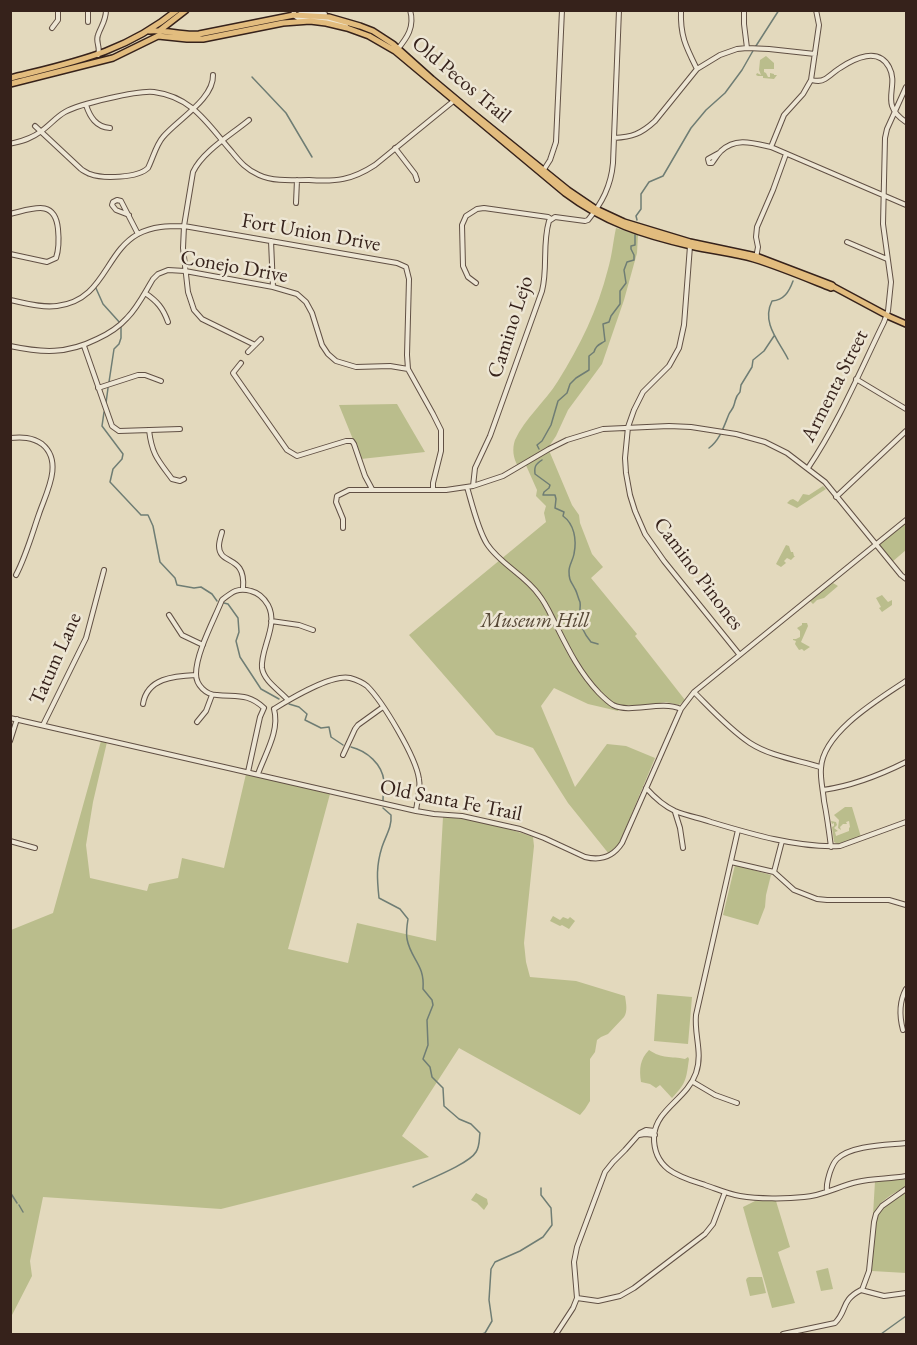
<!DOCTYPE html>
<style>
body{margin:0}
#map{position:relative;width:917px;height:1345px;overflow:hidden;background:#e3d9bd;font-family:"EB Garamond",serif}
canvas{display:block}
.frame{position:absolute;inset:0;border:12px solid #36221b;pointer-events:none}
</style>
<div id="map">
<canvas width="917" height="1345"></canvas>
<div class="frame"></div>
</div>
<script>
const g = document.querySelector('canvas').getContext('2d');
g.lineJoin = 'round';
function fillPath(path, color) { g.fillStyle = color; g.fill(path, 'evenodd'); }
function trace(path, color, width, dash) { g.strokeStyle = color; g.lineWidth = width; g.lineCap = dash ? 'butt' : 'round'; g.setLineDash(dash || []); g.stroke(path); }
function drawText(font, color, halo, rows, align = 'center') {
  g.font = font + ' "EB Garamond",serif'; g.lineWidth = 5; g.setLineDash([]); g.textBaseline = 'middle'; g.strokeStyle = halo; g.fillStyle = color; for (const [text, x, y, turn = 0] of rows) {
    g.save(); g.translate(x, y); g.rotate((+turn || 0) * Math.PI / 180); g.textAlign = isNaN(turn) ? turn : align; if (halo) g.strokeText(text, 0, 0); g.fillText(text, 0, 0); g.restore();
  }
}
const green = new Path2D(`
 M766,56L774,63V69H764V72L766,73L768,77H770V73L774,74V75H777L774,79L763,78V76H758L756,75L757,73L761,75L759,70L760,60Z
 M616,228L638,235L637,253L624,300L602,364L568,410L556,436L548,448L572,505L579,515L580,523L592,554L603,567L591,578L637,634L635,636L685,700L679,705L666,702L647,705H620L618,711L588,704L554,688L541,706L575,787L607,744L626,746L655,758L619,844L615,850L609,854L568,803L533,748L496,735L409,635L546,522L544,513L546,506L536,496L537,490L525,463L518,466C513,459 512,448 515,440C525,418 545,402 558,381C580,346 598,309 608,269C612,256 613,242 616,228Z
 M397,404L425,452L361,459L339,405Z
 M823,486L826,489L797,508L787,503L790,500L793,499L798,502L803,494L809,495Z
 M906,523V550L892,562L879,547V545Z
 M786,545L789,546L791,552H793L794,556H795L791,560L787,558L784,561L786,563L781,567L776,564Z
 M833,583L838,586L824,598L817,600L813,604L810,601Z
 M882,595L888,602L892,600V605L882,612L879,608L881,607L876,598Z
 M802,623H807L808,626L801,642L810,647L804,651L802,649L799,650L795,644L796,641L793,640V639H796L800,637V631L797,628L802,625Z
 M101,741L107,742L93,802L86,845L90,878L147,891L149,884L178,878L182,858L224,868L246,774L330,794L288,949L348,963L357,923L436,941L443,817C473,819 505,827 533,837L534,846L524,943L526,962L530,977L576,981L625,996C626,1003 628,1011 624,1017L608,1034L601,1037L597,1040L595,1052L590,1059V1101L585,1109L580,1115L459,1048L402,1136L429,1157L221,1209L43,1197L30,1261L32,1276L11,1317V930L53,913Z
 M845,807H852L861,837L858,838L857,837L855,840L840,845L834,842L832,827L834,826V823L832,824L831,821L836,822L837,825L834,828L838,831L835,832L836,836L849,831V828L850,827L849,821L846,822L847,824H843L840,827L841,830L838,828L839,820L834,815Z
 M735,865L771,875L766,895L765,907L758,925L723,915Z
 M553,916L560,920L563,917L568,919L570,917L575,921L569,929L562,925L560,926L550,921Z
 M657,994L692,997L688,1044L654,1041Z
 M649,1050C662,1059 671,1056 685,1059L688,1057L689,1059C686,1079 687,1082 672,1098L660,1085L656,1088L650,1084L641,1082C639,1069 640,1059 649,1050Z
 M906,1178V1187C893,1193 879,1201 873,1215L875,1181Z
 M906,1192V1273L872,1271C873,1257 873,1224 879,1213C885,1203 897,1198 906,1192Z
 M476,1193L487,1199L488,1204L484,1210L477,1203L471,1200Z
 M755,1201H776L790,1247L778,1252L795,1303L772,1308C763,1274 752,1241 743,1207Z
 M828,1268L833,1289L821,1291L816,1271Z
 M749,1277H762L766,1293L750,1296L746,1280L747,1278Z`);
const stream = new Path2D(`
 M252,77L286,113L312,157
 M637,220L636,216L641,209V194L649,182L663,176L691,128L706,110L725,93L742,70L754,49L779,10
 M95,286L103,304L121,324V338L119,344L114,349L109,382
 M906,307V308
 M788,359C779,341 761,323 772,301C784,300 789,292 793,281
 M106,403L108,388
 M104,412L102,426L123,454L122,459L113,469L110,482L141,515H148L153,526L160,562L175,578L177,585L194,588L201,587L212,594L217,601
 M709,448C720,440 724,426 729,414C731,410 733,409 734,405C736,399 735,397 740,392L741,385L752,367L753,360L764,351L774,336
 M539,449L537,445L542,441L551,425L558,401L567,393L570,384L576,378L589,370V356L594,352C596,345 599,345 605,341L603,324L609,322L611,316L620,304V291L626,283L624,270L627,262L634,260V255L631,249V246L635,245V235
 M542,460C536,464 534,466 535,474L550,485L549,488L544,492L543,495H555L556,499L555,508L564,512L563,516C574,524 577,539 574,554C573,560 569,565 569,571C569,581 571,581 575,589C577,592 578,598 580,602C581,607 579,611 580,616C580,625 585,635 591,642L598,644
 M224,603L228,604L238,618L239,632L236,641L240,657L261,689L279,699
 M289,704L299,707L307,714L305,720L321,728L329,727L331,737L343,745
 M351,747C367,751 382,764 384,781C384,787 383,794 383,801
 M383,808L391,815C392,827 386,835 382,847C376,866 377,879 379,898L400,909L408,919C407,925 406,933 407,939C411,960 425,964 423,989L432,1000L433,1005L427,1020L428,1045L423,1059L430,1067L432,1077L443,1088L444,1106L459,1119L471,1124L480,1133C479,1139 480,1146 476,1152C469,1164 427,1180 413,1187
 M10,1192L17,1203
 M19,1205L23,1212
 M482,1334L485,1333L492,1321L489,1300L491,1269L495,1262L520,1251L543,1237L552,1225L551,1208L541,1195V1188
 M881,1334L906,1316`);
const minor = new Path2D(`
 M88,10V22
 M293,10L295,16L298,18L329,20L346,25
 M298,10L304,13L325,14
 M681,10C680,36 686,47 697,69
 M744,10V24L747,48
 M52,28L58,20V10
 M397,50C407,38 415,27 410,10
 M98,55C101,47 95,42 98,35C101,26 106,21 106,10
 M811,80C816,81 820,82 825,79C830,76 835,71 840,68C855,58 878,47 889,67C900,87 878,104 906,122
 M86,105C90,117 96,127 110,128
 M249,120C231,135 203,151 193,172L184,226L183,248L188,292L194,310L202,319L255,345
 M35,126L81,169C82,170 89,174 90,174C103,179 138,178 148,168C153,158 156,145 163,137C177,120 214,99 213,75
 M614,138C632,137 641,134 655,121L697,69L720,55L737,49L747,48L769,49L815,54
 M10,144C21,141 31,139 40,132C49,126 56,117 65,112C79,104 139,90 154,92C193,97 208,125 232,152C240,162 247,170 259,175C274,182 294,180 309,180C336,182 352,180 375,165L456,99
 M771,147L784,115L803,94L811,80L819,25L816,10
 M395,148L415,174L417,180
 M719,153L708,159L709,163H712C715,159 717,155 721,151C736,137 753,143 771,147L906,205
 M543,171L550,160L556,142L562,10
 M296,203L297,180
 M10,214C32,209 55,198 58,229C59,239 59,249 56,258L47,262L10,254
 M129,215L116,210L112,205L113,202L117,200L121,201L138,234
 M271,241L273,287
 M847,242L887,259
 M690,246L684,325L679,348L669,366L643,392L634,410L628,427L625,458L626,473L630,495L635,511L645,534L664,561L739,654
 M756,258L758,247L756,237L757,227L773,190L786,154
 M476,283L468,277L463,266L462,225L466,216L477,209L484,208L548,217L551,219
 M145,293C157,301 163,308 168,322
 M10,300C25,303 41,308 57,306C105,300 104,253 138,234C153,226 168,226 184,226L397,263L406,267L409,279L407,355L408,369L433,414L441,430V451L433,483V490
 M10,346C43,353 67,354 97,339C108,334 119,327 127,318C138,307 145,292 153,279L158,274L168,270L185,271L273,287L297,294L306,302L312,313L322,345L328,354L336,361L356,367L390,366L408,369
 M84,346L112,426L119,431L180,429
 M248,352L261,339
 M241,363L233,373L287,450L297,456L346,441H352L354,444L365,476L372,489
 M856,379L906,409
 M98,388L138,375H145L161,381
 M149,430C152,455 158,460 172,479L180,481L184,479
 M10,438C22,437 32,437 42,444C64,462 46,493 39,514C32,534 26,556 16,575
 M808,468C839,422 860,371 884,322L888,311L891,282L883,224L885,138L887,129L906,87
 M473,486L475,468L490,436L542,291C548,268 542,245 549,221L555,217L585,221L588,220C602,203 611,186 613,163L619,10
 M467,487C472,504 478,530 487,544C500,564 525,575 539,595C547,605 551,616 557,627C569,651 580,673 599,693C603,697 608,702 613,705C631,714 660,700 681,709
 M836,497L906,431
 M343,528V519L336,502L337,496L349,490H446L473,486L503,476L549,449L567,440L603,429L669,426L691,427L736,434L765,442L787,453L825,482L901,575L906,579
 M222,532C221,536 219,541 219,546C219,566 246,554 243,588
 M169,615L182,635L203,645
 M271,621L299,625L313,630
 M694,692C711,709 729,729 750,743C770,756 797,760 820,767
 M143,704C147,678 174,676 196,675
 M264,708C248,693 237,697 217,695C206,695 196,685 196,674C196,653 214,620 222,600C232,592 238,587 251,591C259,593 264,598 268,605C279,625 260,649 262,668C264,681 279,690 288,700
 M274,709C290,699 332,674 350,678C357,680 362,682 367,686C383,702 416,757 419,779C421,789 417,801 416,811
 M10,718L416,811L434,814L462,816L520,829L544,838L585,857C601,861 613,857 622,843L681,709L694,692L906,520
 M197,722L206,711L212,695
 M43,725L86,638L104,570
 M10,741L17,719
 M343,755L355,729L358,725L383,707
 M248,772L260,717L264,708
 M258,774C265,754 280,731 274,709
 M646,788C654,797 664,806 675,811C687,816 700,818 711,822C751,834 798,848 840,846L906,822
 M823,790C852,786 880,775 906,762
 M675,812L680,828L683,848
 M738,830L696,1015C694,1035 703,1053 696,1073C687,1099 656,1109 654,1136C653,1170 680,1177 705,1185C717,1189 728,1194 740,1196C758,1199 786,1199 804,1197C822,1196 839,1186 857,1182C873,1178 890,1179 906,1176
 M10,841L35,848
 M831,847C829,831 827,816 824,801C823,790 820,778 821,768C823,732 879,699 906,681
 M731,862L774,872L794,890L817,899L827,900H889L906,905
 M774,872L782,841
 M903,1030C899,1015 899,1002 906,989
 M693,1082L715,1095L737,1103
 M639,1135L645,1134L655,1135
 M827,1191C826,1184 828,1179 830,1172C832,1167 833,1163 837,1159C851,1145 887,1145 906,1143
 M862,1290L869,1271L874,1222L876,1214L882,1206L906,1189
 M577,1298L598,1301L620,1296L634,1288L705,1234L713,1224L725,1192
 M556,1334L573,1308L577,1298L574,1262L577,1247L605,1172L613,1162L625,1150L640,1133L646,1130L655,1131
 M783,1334L835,1323C848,1310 840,1301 861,1290L884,1296L906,1293`);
const major = new Path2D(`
 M149,31C165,29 182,36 199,34L294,15L329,17L360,26L373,31L393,44L432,79L469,110L568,190L596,209L624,222L690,242L756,256L832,285L834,287L890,317L906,324
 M159,31L186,10
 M10,78C74,62 124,53 177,10
 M10,84L113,58L158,36L187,39H203L283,23L310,21L326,23L347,28L369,36L395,51L565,193C605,223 643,235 691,246C712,251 733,253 754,259C780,267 806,278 831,288L834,287`);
const streetNames = [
 ["Old Pecos Trail",461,80,40],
 ["Fort Union Drive",311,233,10],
 ["Conejo Drive",234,267,10],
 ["Camino Lejo",511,327,-72],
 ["Armenta Street",835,386,-63],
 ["Camino Pinones",698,574,53],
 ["Tatum Lane",56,659,-66],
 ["Old Santa Fe Trail",451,801,11]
];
const parkNames = [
 ["Museum Hill",535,621]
];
fillPath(green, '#babd8c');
trace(stream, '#6f7d74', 1.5);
trace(minor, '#615044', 6);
trace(major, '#36221b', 8);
trace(minor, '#ede6d4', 4);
trace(major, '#e2bc7e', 5);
drawText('21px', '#36221b', '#ede6d4', streetNames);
drawText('italic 21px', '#574937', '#ede6d4', parkNames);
</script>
